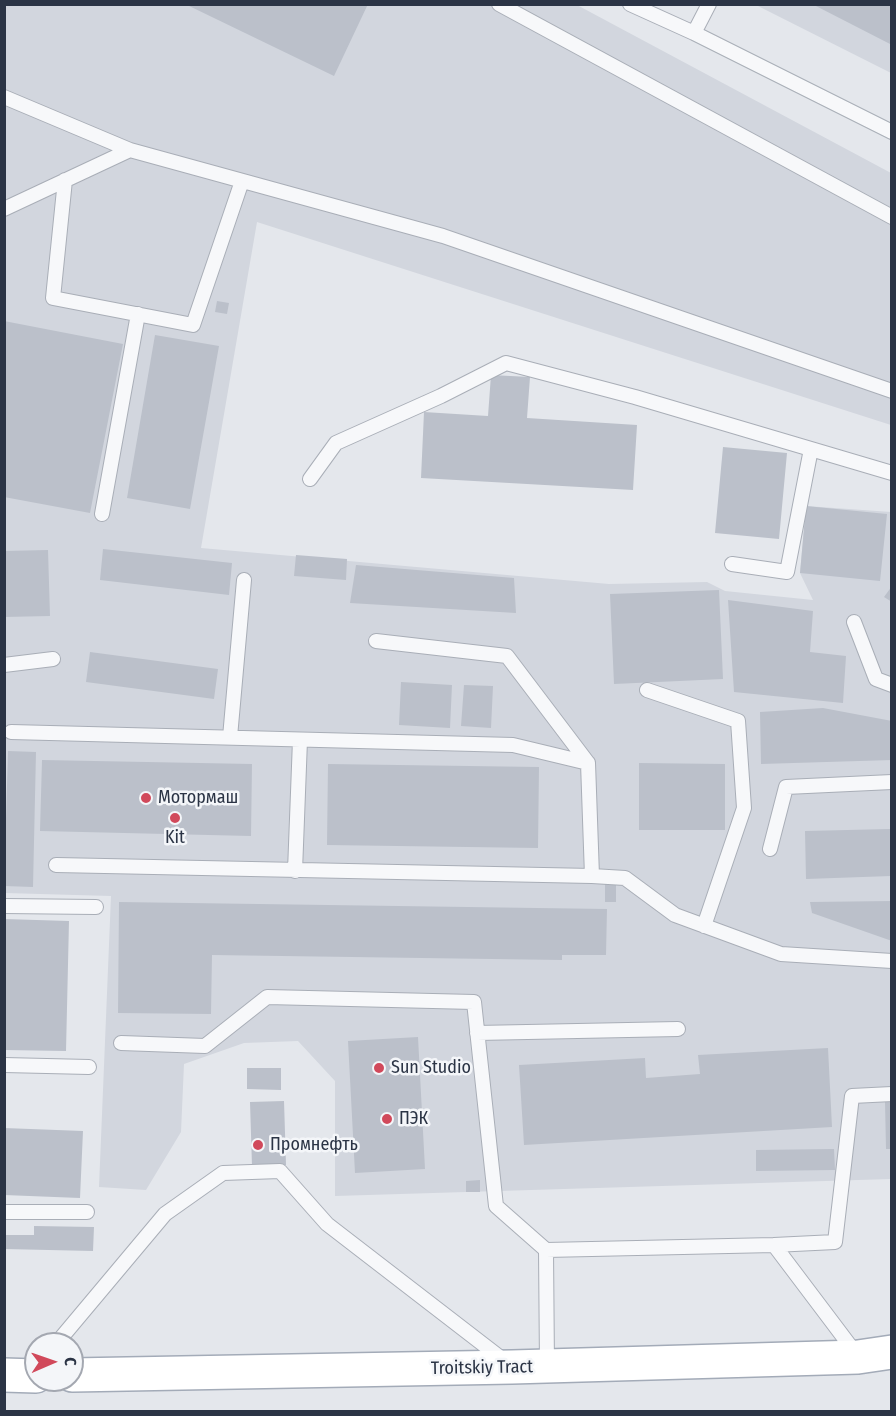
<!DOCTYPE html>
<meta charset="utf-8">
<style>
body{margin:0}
#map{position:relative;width:896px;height:1416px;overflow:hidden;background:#e4e7ec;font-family:"Fira Sans Condensed",sans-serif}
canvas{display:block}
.frame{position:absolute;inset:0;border:6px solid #2b3445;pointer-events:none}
.north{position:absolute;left:24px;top:1332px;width:60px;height:60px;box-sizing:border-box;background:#f4f6f9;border:2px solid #a4a8b1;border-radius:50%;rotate:88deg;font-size:16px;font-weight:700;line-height:24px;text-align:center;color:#2b3445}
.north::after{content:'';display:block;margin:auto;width:21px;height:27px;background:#d1495b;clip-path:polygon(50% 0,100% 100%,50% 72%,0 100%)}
</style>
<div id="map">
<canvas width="896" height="1416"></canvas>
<div class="frame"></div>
<div class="north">С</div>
</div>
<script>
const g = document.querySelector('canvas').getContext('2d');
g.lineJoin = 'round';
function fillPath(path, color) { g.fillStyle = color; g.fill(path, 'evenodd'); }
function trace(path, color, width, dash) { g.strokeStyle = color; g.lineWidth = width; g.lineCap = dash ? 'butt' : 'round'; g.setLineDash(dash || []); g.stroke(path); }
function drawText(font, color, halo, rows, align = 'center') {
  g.font = font + ' "Fira Sans Condensed",sans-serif'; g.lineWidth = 5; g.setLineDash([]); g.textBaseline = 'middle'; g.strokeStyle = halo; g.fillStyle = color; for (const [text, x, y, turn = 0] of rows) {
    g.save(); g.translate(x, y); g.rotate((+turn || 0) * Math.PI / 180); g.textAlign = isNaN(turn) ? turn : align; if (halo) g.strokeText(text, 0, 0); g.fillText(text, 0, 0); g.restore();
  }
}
const built = new Path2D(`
 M5,5H577L891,173V425L257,222L201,548L609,584L707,582L725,591L813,600L800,573L806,506L891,512V1179L335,1196V1081L298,1041L244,1043L184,1064L181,1132L146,1190L99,1187L111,896L5,893Z
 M756,5H891V73Z`);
const building = new Path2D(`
 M185,4H368L334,76Z
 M814,5H892V45Z
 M217,301L229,303L227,314L215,312Z
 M4,321L123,344L90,513L4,497Z
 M155,335L219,346L190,509L127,498Z
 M491,375L530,377L527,418L637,425L633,490L421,478L424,412L488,416Z
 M723,447L787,453L779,539L715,533Z
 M806,506L887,514L880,581L800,573Z
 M103,549L232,563L229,595L100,580Z
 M48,550L50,616L4,617V551Z
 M296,555L347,559L346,580L294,576Z
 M356,565L514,578L516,613L350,603Z
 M892,586V602L884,597Z
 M719,590L723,679L614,684L610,594Z
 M728,600L813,611L810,652L846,656L843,703L734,692Z
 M90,652L218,669L214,699L86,682Z
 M401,682L452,685L450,728L399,725Z
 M464,685L493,686L491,728L461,726Z
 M823,708L892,721V760L761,764L760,712Z
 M8,751L36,752L33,887L4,886Z
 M42,760L252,764L251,836L40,831Z
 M639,763L725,764V830H639Z
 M328,764L539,767L538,848L327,845Z
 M890,829L891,876L806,879L805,831Z
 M605,883H616V902H605Z
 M892,901V941L812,913L810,902Z
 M119,902L607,909L606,955H562V960L212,955L211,1014L118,1013Z
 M4,919L69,921L66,1051L4,1050Z
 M418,1037L425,1169L355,1173L348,1041Z
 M828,1048L832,1127L524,1145L519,1065L645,1058L646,1078L700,1074L698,1055Z
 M247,1068H281V1090L247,1089Z
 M284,1101L286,1165L252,1166L250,1102Z
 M885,1101H892V1149H886Z
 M4,1128L83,1131L80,1198L4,1195Z
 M834,1149L835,1170L756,1171V1150Z
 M480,1180V1192H466V1181Z
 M34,1226L94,1227L93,1251L4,1249V1235H34Z`);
const service = new Path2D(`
 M499,4L892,217
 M630,4L694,33L892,132
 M694,33L709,4
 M4,97L130,150
 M65,180L53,298L193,325L242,181
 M4,209L130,150L443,236L892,391
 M310,479L336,443L441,396L506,363L635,397L892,473
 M102,514L138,314
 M732,564L787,572L811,449
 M854,622L876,679L892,685
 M376,641L507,656L588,763
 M4,665L53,659
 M647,690L738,721L744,808L704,926
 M11,732L513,745L588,763L592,876
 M230,737L244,580
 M770,849L786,787L892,782
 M56,865L592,876L625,878L675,915L781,954L892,961
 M295,871L300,740
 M4,906L96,907
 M477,1033L678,1029
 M121,1043L205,1046L267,997L474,1002L496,1206L546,1250
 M4,1065L89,1067
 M4,1212H87
 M774,1245L835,1242L852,1096L892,1094
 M56,1344L165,1214L223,1173L280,1171L327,1224L506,1362
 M547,1366L546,1250L774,1245L857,1355`);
const primary = new Path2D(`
 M4,1375L36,1376
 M72,1375L512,1367L858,1357L892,1352`);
const markers = [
 [146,798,6,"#d1495b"],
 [175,818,6,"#d1495b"],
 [379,1068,6,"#d1495b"],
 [387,1119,6,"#d1495b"],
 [258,1145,6,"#d1495b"]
];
const poiNames = [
 ["Мотормаш",158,798],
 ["Kit",175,838,"center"],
 ["Sun Studio",391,1068],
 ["ПЭК",399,1119],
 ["Промнефть",270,1145]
];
const streetNames = [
 ["Troitskiy Tract",482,1368,-1]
];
fillPath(built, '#d2d6de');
fillPath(building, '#bbc0ca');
trace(service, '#a9aeb7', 16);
trace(primary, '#a3abb8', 36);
trace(service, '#f7f8fa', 14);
trace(primary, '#fff', 33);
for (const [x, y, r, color] of markers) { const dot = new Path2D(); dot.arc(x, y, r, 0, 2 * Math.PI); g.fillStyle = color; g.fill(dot); trace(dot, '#f4f6f9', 2); }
drawText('18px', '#2b3445', '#f4f6f9', poiNames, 'left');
drawText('18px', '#2b3445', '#f4f6f9', streetNames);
</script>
